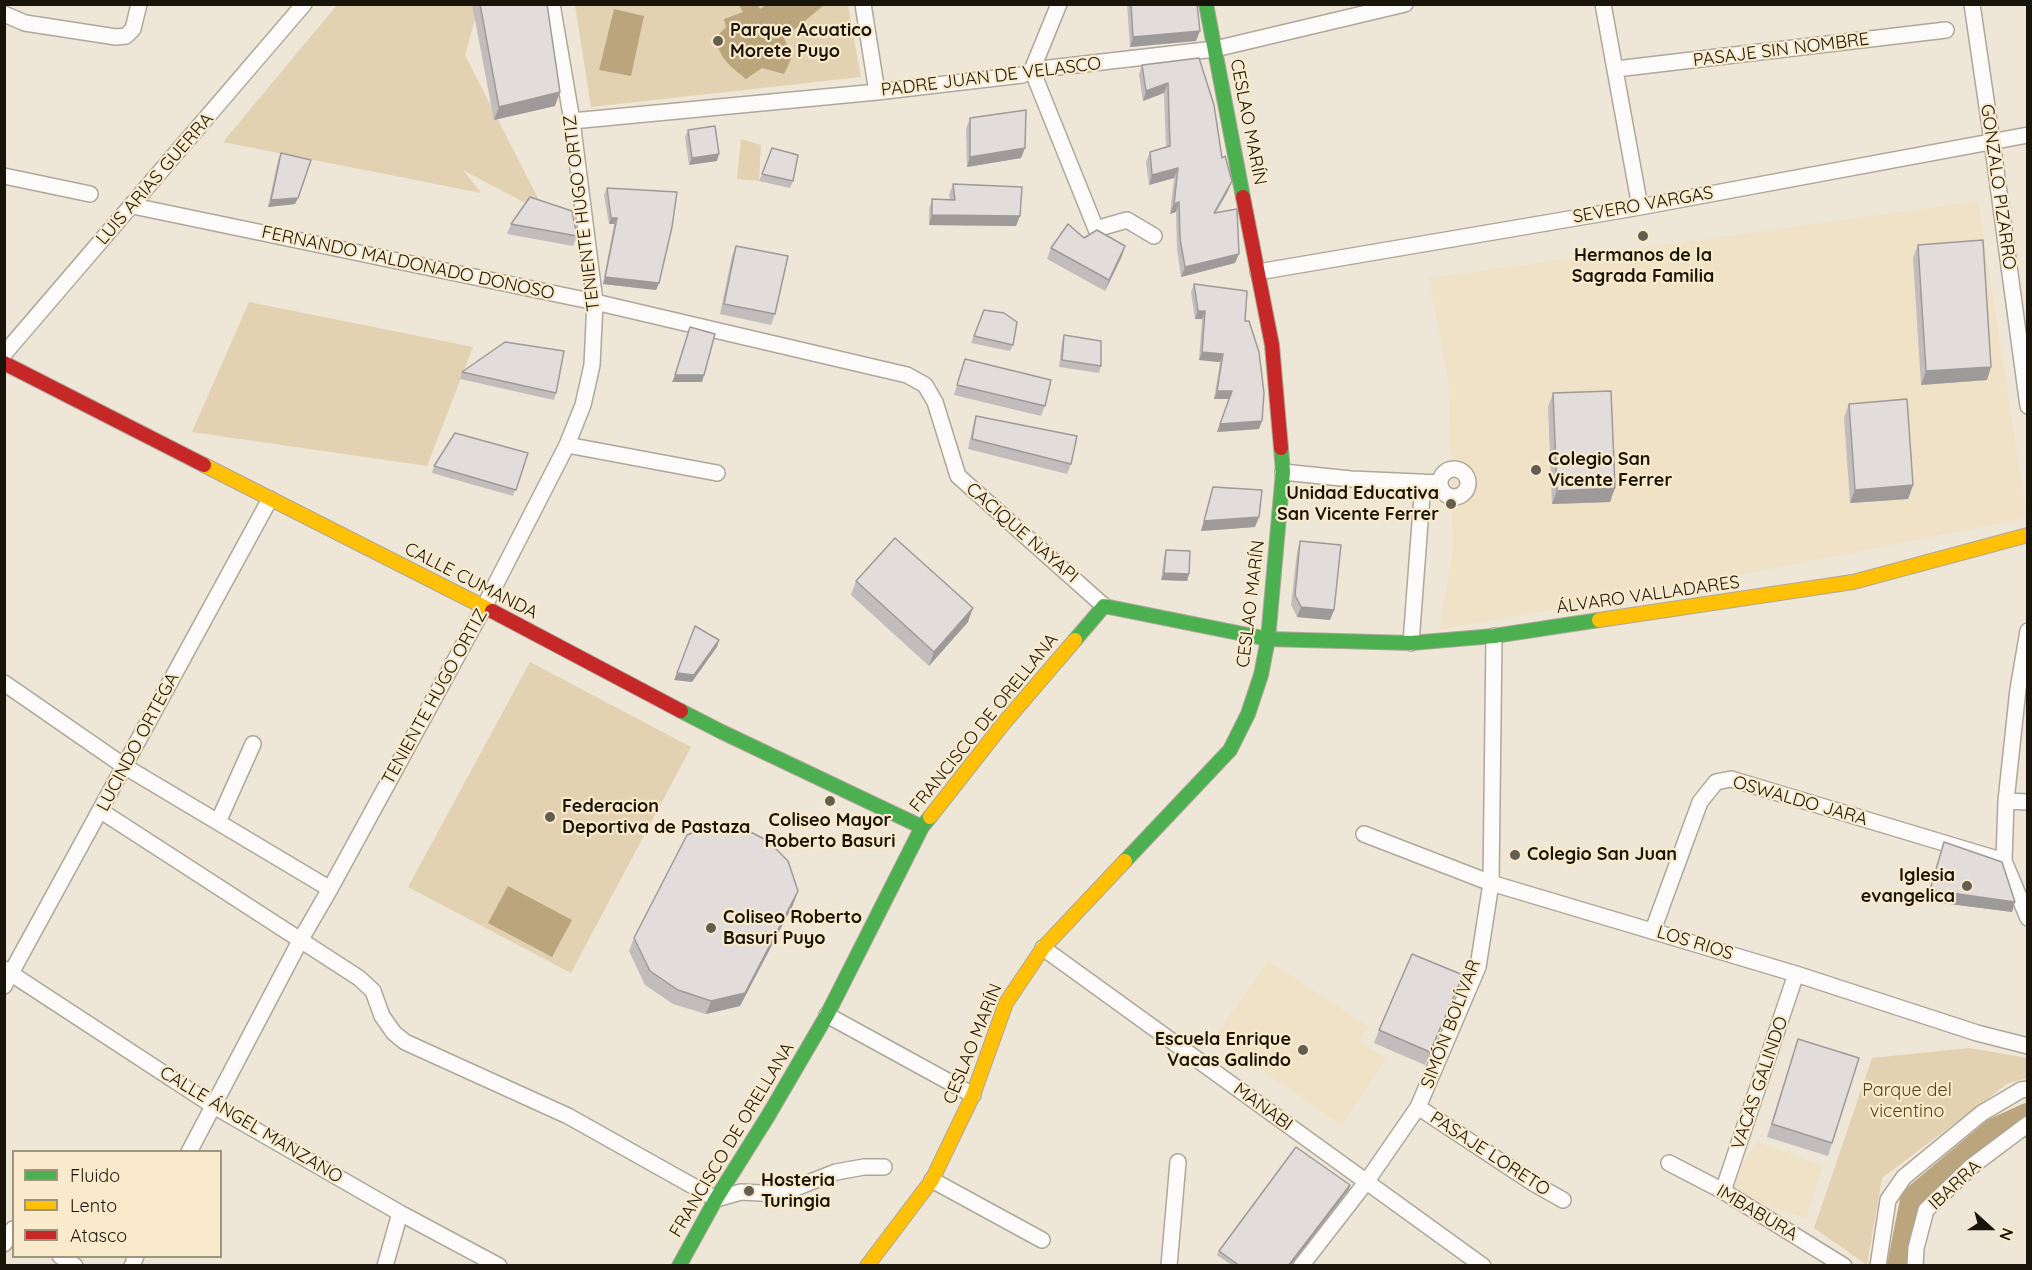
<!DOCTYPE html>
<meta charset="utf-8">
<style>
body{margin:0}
#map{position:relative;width:2032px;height:1270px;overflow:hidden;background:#eee6d6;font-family:Quicksand,sans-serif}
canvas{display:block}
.frame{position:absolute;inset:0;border:6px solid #191409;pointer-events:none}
.legend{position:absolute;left:12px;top:1150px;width:210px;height:108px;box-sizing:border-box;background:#f9eacc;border:2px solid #9f947e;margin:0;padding:8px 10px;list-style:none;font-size:18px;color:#191409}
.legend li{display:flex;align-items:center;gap:12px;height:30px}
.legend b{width:30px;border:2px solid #9f947e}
.north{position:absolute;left:1960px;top:1198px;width:60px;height:60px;-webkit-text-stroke:4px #f9eacc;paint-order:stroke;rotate:111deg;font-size:16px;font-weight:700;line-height:24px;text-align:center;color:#191409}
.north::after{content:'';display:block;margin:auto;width:21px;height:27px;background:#191409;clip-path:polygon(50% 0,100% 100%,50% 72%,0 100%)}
</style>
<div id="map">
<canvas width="2032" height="1270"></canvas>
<div class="frame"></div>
<ul class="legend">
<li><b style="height:8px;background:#4caf50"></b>Fluido</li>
<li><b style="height:8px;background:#ffc107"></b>Lento</li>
<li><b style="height:8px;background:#c62828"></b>Atasco</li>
</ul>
<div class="north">N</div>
</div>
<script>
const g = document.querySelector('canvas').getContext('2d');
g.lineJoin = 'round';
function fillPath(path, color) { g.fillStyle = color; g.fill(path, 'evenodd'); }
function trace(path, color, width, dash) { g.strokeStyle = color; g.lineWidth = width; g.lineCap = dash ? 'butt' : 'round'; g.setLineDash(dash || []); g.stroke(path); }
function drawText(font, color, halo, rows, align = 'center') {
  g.font = font + ' Quicksand,sans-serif'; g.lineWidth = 4.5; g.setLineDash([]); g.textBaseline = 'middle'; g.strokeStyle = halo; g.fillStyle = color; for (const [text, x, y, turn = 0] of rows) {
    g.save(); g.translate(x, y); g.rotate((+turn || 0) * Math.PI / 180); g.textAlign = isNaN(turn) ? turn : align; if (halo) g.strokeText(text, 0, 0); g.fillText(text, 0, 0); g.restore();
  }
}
const built = new Path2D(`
 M1978,201L2027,518L1739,575L1439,630L1453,552L1449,385L1429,278Z
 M1268,961L1369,1027L1359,1041L1387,1059L1341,1125L1215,1037Z
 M1758,1142L1823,1166L1806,1218L1723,1191Z`);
const green = new Path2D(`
 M337,5H479L465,55L546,214L463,170L481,193L223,142Z
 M575,5H848L861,77L591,107Z
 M741,139L761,145L759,181L737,179Z
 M249,302L473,347L427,466L192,432Z
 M530,662L691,747L571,973L408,887Z
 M1969,1048L2027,1058V1078L2007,1084L1882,1178L1867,1265L1814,1228L1872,1058Z`);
const water = new Path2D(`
 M739,5H758L760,9L766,5H824L784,38L792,57L784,74L762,68L746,79C729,65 721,60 715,38L726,27L724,19L743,12Z
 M614,9L644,16L631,76L599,70Z
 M508,886L572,920L552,957L488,923Z`);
const river = new Path2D(`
 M1903,1266L1916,1201L1997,1133L2028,1119`);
const street = new Path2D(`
 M863,4L877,92
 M1059,4L1032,70L1096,229L1127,220L1154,236
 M1603,4L1640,207
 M1972,4L1992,141L2028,406
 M4,14L25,23L116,37L126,36L133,29L139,4
 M1616,69L1946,30
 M572,121L877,92L1022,75L1032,70L1215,49L1405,4
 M4,176L90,194
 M133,206L595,302L907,375L925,385L935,402L958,476L1104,606
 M1258,272L1640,207L2028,135
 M4,354L304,4
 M567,445L717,473
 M1440 483a14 14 0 1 1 28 0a14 14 0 1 1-28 0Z
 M1283,472L1351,479L1440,483
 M2028,631L2018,689L2006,801L2004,861L2028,918
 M1411,643L1423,482
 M4,683L124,766L330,889
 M2006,801L2028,802
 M101,811L359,978L373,991L382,1016L394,1033L405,1042L568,1116L716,1199L741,1192L780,1194L836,1172L864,1167H884
 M218,822L253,744
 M1364,834L1491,883L1796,974L1977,1033L2028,1046
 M1653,930L1700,802L1716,782L1731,779L2004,861
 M1043,948L1483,1266
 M4,969L212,1105L400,1213L499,1266
 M4,986L270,499
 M827,1015L973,1095
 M1418,1107L1533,1183L1563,1200
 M189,1152L301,939L330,889L484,607L567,445L583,405L592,365L595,302L572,121L552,4
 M1669,1163L1723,1191L1844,1266
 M932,1180L1042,1240
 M1723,1191L1796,974
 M4,1244L13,1229
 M60,1256L75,1266
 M132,1266L136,1256
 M385,1266L400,1213
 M1169,1266L1178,1162
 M1301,1266L1367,1181L1418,1107L1478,967L1491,883L1494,636
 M1878,1266L1888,1200L1904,1177L1982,1113L2021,1090L2028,1089
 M1915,1266L1916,1248L1926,1210L1972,1166L2028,1124`);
const fast = new Path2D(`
 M1206,4L1243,197
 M1075,640L1104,606L1268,639L1411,643L1494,636L1599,620
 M681,711L722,732L922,827
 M1125,861L1230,750L1248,714L1261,675L1268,639L1283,472L1281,448
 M679,1266L716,1199L768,1116L827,1015L922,827L930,817`);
const slow = new Path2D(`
 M204,465L492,611
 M1599,620L1853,582L2028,535
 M930,817L1003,724L1075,640
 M867,1266L932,1180L973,1095L1006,1003L1043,948L1125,861`);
const jam = new Path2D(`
 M1243,197L1272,345L1281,448
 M4,363L204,465
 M492,611L681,711`);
const wall = new Path2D(`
 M472,4H547L555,106L494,120Z
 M1127,4H1197L1196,41L1130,47Z
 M1199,58L1222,158L1228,191L1216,212L1235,263L1181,277L1177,249L1176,212L1170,214L1174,178L1149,185L1146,162L1150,152L1166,147L1164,93L1143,101L1139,74L1142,65Z
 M970,118L1025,148L1021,158L967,167L966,129Z
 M688,130L717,161L689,165L685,137Z
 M281,153L295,204L268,207L278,160Z
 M762,174L793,181L790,188L759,181Z
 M953,184L1016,226L929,225V209L932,199H950L949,195Z
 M607,188L659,283L656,290L603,284L614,224H609L604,195Z
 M511,224L577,236L573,246L507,234Z
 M1084,238L1122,256L1105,291L1047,259L1051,248Z
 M1918,245L1987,380L1921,385L1913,258Z
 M736,246L775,314L771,325L720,314L732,256Z
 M1194,284L1245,321L1259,429L1217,432L1229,399H1214L1220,362L1199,360L1202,319H1195L1191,292Z
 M984,310L1013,345L1010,351L971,343Z
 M1064,335L1101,366L1099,373L1059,367L1062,342Z
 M965,359L1045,406L1041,416L954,395Z
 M462,372L556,393L554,400L460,379Z
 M1553,393L1615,488L1610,502L1552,504L1548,407Z
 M1849,404L1913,485L1908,499L1850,503L1844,417Z
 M976,416L1071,464L1067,474L968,449L973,426Z
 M528,453L513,496L432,473L434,466Z
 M1213,487L1259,517L1255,527L1201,531Z
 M1300,541L1334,610L1330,620L1297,617L1291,605L1297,552Z
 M1166,550L1189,574L1187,581L1161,580L1164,557Z
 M856,581L968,622L929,666L851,595Z
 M1944,842L2015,902L2012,912L1927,901Z
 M798,891L793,905L740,1006L706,1014L673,1004L645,985L629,951L634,938Z
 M1458,989L1425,1065L1374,1043L1379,1030Z
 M1798,1039L1832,1143L1828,1156L1767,1137Z
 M1349,1189L1290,1266H1233L1217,1255L1219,1251Z`);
const shadedWall = new Path2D(`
 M1200,31L1196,41L1130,47L1133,37Z
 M1168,83L1164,93L1143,101L1146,91Z
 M560,92L555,106L494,120L499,107Z
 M1025,148L1021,158L967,167L970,157Z
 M719,154L717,161L689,165L692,158Z
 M1178,168L1174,178L1149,185L1152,175Z
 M1232,181L1228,191L1210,222L1214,213Z
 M298,198L295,204L268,207L271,200Z
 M1179,202L1176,212L1170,214L1174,204Z
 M932,215L1020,216L1016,226L929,225Z
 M611,218H617L614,224H609Z
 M1125,246L1122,256L1105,291L1109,280Z
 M1239,254L1235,263L1181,277L1185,267Z
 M605,277L659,283L656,290L603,284Z
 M1198,311H1205L1202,319H1195Z
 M1202,352L1223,354L1220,362L1199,360Z
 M1991,367L1987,380L1921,385L1926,371Z
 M675,375H704L702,382H672Z
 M1217,391H1232L1229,399H1214Z
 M1262,421L1259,429L1217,432L1220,424Z
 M1913,485L1908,499L1850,503L1855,490Z
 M1615,488L1610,502L1552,504L1557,491Z
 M1259,517L1255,527L1201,531L1204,521Z
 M1164,573L1189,574L1187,581L1161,580Z
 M1301,607L1334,610L1330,620L1297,617Z
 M973,608L968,622L929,666L934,652Z
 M719,640L717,647L692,682L674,680L677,673Z
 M1930,890L2015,902L2012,912L1927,901Z
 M798,891L793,905L740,1006L706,1014L711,1001Z
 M1463,975L1458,989L1425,1065L1430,1052Z
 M1350,1185L1349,1189L1290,1266H1288Z`);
const building = new Path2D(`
 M480,4H547L560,92L499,107Z
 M1131,4H1197L1200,31L1133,37Z
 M1199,58L1214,105L1222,158L1225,156L1232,181L1214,213L1237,209L1239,254L1185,267L1180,239L1179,202L1174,204L1178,168L1152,175L1150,152L1170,146L1168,83L1146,91L1142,65Z
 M1026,110L1025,148L970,157V118Z
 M715,126L719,154L692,158L688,130Z
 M772,148L798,155L793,181L762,174Z
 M281,153L311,160L298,198L271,200Z
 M953,184L1022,187L1020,216L932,215V199L955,200Z
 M607,188L677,192L672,227L659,283L605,277L617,218H611Z
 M530,197L572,211L577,236L511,224Z
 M1068,224L1084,238L1097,230L1125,246L1109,280L1051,248Z
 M1983,240L1991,367L1926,371L1918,245Z
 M736,246L788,256L775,314L724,304Z
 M1194,284L1247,291L1245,321H1249L1259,352L1264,393L1262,421L1220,424L1232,391H1217L1223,354L1202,352L1205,311H1198Z
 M984,310L1004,313L1017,322L1013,345L974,336Z
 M690,327L715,334L704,375H675Z
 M1064,335L1101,341V366L1062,360Z
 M505,342L564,351L556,393L462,372Z
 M965,359L1051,380L1045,406L957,385Z
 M1611,391L1615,488L1557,491L1553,393Z
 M1907,399L1913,485L1855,490L1849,404Z
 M976,416L1077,436L1071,464L972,439Z
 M455,433L528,453L516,490L434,466Z
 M1213,487L1262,490L1259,517L1204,521Z
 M895,538L973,608L934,652L856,581Z
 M1300,541L1341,545L1334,610L1301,607L1295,595Z
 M1166,550L1190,551L1189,574L1164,573Z
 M695,626L719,640L694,675L677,673Z
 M714,824L743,828L768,841L788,861L798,891L745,993L711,1001L678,990L650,971L634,938L687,835Z
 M1944,842L2002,862L2015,902L1930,890Z
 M1412,954L1463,975L1430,1052L1379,1030Z
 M1798,1039L1859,1058L1832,1143L1772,1124Z
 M1296,1147L1350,1185L1288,1266H1240L1219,1251Z`);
const markers = [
 [718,41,6,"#645e51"],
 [1643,236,6,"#645e51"],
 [1536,470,6,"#645e51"],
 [1451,504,6,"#645e51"],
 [830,801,6,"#645e51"],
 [550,817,6,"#645e51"],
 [1515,855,6,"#645e51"],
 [1967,886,6,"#645e51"],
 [711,928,6,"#645e51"],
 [1303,1050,6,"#645e51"],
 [749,1191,6,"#645e51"]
];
const poiNames = [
 ["Parque Acuatico",730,31],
 ["Morete Puyo",730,52],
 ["Hermanos de la",1643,256,"center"],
 ["Sagrada Familia",1643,277,"center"],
 ["Colegio San",1548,460],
 ["Vicente Ferrer",1548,481],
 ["Unidad Educativa",1439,494,"right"],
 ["San Vicente Ferrer",1439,515,"right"],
 ["Federacion",562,807],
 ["Deportiva de Pastaza",562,828],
 ["Coliseo Mayor",830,821,"center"],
 ["Roberto Basuri",830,842,"center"],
 ["Colegio San Juan",1527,855],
 ["Iglesia",1955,876,"right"],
 ["evangelica",1955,897,"right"],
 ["Coliseo Roberto",723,918],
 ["Basuri Puyo",723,939],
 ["Escuela Enrique",1291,1040,"right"],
 ["Vacas Galindo",1291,1061,"right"],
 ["Hosteria",761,1181],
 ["Turingia",761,1202]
];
const streetNames = [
 ["PASAJE SIN NOMBRE",1781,50,-7],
 ["PADRE JUAN DE VELASCO",991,77,-7],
 ["CESLAO MARÍN",1248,122,79],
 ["LUIS ARIAS GUERRA",155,179,-49],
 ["GONZALO PIZARRO",1998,187,82],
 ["SEVERO VARGAS",1643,205,-10],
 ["TENIENTE HUGO ORTIZ",582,213,-97],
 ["FERNANDO MALDONADO DONOSO",408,263,12],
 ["CACIQUE NAYAPI",1022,533,41],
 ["CALLE CUMANDA",471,581,27],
 ["ÁLVARO VALLADARES",1648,595,-8],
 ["CESLAO MARÍN",1251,604,-83],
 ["TENIENTE HUGO ORTIZ",435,697,-61],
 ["FRANCISCO DE ORELLANA",984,723,-51],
 ["LUCINDO ORTEGA",138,742,-62],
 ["OSWALDO JARA",1800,801,16],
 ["LOS RIOS",1695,943,17],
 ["SIMÓN BOLÍVAR",1451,1024,-69],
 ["CESLAO MARÍN",973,1044,-68],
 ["VACAS GALINDO",1760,1083,-71],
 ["MANABI",1263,1107,36],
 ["CALLE ÁNGEL MANZANO",251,1125,31],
 ["FRANCISCO DE ORELLANA",732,1140,-59],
 ["PASAJE LORETO",1490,1154,33],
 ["IBARRA",1955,1185,-43],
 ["IMBABURA",1757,1213,31]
];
const parkNames = [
 ["Parque del",1907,1091],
 ["vicentino",1907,1112]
];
fillPath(built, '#f0e2c7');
fillPath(green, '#e3d2b2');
fillPath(water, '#baa57c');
trace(river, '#baa57c', 32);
trace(street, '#aea79b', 18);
trace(fast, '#aea79b', 16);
trace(slow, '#aea79b', 16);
trace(jam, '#aea79b', 16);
trace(street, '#fcfbf9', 15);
trace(fast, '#4caf50', 14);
trace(slow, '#ffc107', 14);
trace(jam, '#c62828', 14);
fillPath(wall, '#c2bdbc');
fillPath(shadedWall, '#9e9a99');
fillPath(building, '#e2dcdb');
trace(building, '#9e9a99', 1.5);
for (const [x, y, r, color] of markers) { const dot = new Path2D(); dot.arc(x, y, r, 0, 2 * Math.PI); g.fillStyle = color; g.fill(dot); trace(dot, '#f9eacc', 2); }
drawText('bold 18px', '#191409', '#f9eacc', poiNames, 'left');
drawText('18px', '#191409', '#f9eacc', streetNames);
drawText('18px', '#544016', '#f9eacc', parkNames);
</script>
